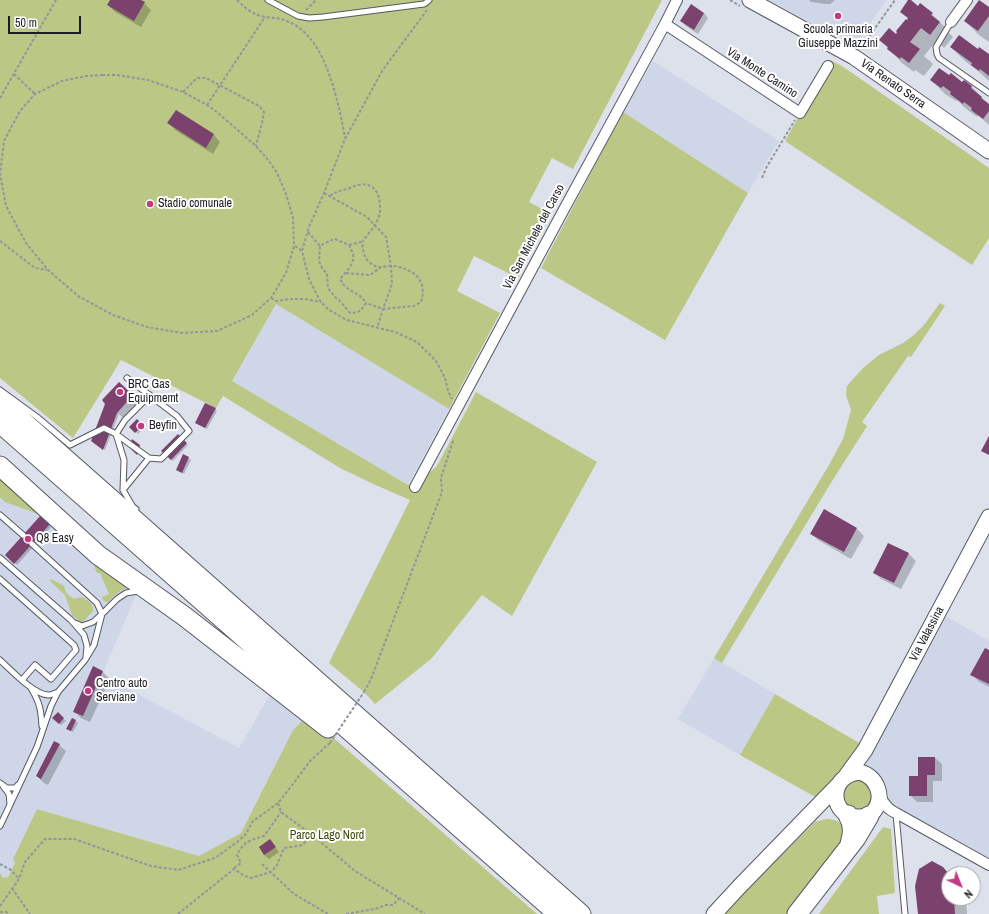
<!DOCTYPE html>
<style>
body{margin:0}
#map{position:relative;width:989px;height:914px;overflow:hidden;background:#dce1ec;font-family:"Archivo Narrow",sans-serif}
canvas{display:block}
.north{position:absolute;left:941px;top:866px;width:40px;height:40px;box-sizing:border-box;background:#fff;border:1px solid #a4a5a6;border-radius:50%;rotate:137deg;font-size:11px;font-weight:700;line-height:16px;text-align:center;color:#1b1d21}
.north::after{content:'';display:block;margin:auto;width:14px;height:18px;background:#c13b7e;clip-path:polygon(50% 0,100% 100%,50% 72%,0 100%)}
.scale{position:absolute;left:8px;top:16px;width:73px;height:18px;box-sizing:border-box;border:2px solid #1b1d21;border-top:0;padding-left:5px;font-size:12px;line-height:14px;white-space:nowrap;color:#1b1d21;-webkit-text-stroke:3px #fff;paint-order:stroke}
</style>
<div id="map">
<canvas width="989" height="914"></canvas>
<div class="north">N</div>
<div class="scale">50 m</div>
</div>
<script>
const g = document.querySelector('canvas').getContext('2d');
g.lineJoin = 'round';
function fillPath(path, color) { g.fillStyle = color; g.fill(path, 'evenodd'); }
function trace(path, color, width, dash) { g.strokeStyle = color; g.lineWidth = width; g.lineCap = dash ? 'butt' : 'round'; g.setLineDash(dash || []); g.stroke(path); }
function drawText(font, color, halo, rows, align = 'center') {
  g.font = font + ' "Archivo Narrow",sans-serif'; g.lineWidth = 4; g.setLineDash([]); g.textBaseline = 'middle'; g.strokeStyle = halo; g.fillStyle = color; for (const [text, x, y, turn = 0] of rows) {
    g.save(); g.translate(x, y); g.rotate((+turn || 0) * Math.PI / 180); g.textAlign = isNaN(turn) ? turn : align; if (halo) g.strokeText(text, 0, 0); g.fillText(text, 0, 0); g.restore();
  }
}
const built = new Path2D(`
 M769,0H887L857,42L840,33L837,36Z
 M653,61L779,141L748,193L623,112Z
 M276,304L449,409L408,485L232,381Z
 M0,473L136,595L102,675L239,748L272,691L305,718L293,730L241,833L199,856L37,809L13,859L15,863L8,877L3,878L0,873Z
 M942,614L989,641V863L894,810L868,771L864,757Z
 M714,658L775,694L740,755L678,719Z`);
const green = new Path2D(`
 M0,0H662L573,169L552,158L529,202L550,213L518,278L474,256L457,291L500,313L449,409L276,304L232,381L408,485L430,472L437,466L476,392L597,462L512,616L482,595L432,658L375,704L365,693L329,663L410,500L371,483L340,468L223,396L216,408L121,360L73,438L0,378Z
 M830,60L842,66L989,168V238L972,265L785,141Z
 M623,112L748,193L665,340L541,268Z
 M940,303L945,306L911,357L908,356L862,422L867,426L829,486L722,663L714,658L829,465L843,439L851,410L846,395L847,386L863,368L879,355L903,343L914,335L924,325Z
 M0,478L131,587C120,589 116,594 108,602C104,602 103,601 102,597L109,594L100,573H97L93,563L41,515L5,502L0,497Z
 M51,579L64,586L66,593L74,599L82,597C88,601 94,603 93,611L82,623L72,615L65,595L50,581Z
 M775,694L861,744L847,765L819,799L740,755Z
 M305,718L337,741L537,914H0V873L3,878L8,877L15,863L13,859L37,809L199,856L241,833L293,730Z
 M858,778L872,787V802L865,810H854L844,803C843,786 841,785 858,778Z
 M826,819C844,819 844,828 843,842L789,914H725L755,881L815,822Z
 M883,827L891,829L895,893L877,896L879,914H819Z`);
const shadow = new Path2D(`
 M111,0H139L144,3L151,10L141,27L115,12L108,5Z
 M809,0H835L830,4H825L811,2Z
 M918,7L932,14L946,28L945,29L953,37L944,48L936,41L924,56L933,64L924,76L915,70L914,72L902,63L880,40L896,35L909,19L901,11Z
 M989,9V42L979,35L965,21Z
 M704,13L708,18L698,34L686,26L681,21Z
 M951,47L978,51L989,55V81L978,71L965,61Z
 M931,80L962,83L972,87L989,105V125L978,115L977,117L965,108L957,100L956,101L945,94Z
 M176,111L214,135L220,142L213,154L175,130L169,123Z
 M119,384L139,403L124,419L119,414L105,450L94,442Z
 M215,409L217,411L207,429L198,424Z
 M137,420L144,427L138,434L131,427Z
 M178,435L188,445L173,461L163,451Z
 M183,455L191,460L184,474L177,470Z
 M824,511L857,529L864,536L851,559L818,540L811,534Z
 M41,517L51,527L17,565L6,555Z
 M889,544L909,554L916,561L901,589L881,579L874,573Z
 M989,651V687L978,681L972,674Z
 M94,668L103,672L110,679L90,722L81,718L74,711Z
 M58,714L66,721L61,725L54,718Z
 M72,719L78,723L73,732L67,729Z
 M59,745L66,751L48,785L44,783L37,776Z
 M935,758L942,764V781H933V802H917L910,795L919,777Z
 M270,841L279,852L269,859L264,855L260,847Z
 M949,875V898H966L967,914H919Z`);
const building = new Path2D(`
 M110,0H141L145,2L134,21L107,5Z
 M908,0H911L918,6L920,3L933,13L931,15L940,22L930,35L921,28L910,42L920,49L909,63L901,57L900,59L887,49L888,47L879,40L889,28L896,34L897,32L896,31L906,19L907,20L908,18L900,12Z
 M979,0L989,7V16L978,31L964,21Z
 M691,4L704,13L694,30L680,21Z
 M959,35L978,49L979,47L989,54V76L980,69L979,71L971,65L972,63L950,47Z
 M939,68L949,75L951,73L962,82L964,80L972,86L971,88L982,97L981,98L989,104V111L983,119L971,110L972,108L964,102L963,104L950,94L951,92L943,86L941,88L930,80Z
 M176,110L214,134L206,148L167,123Z
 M119,382L133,395L117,413L103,450L91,441L105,404L102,400Z
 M205,403L216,408L205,428L195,423Z
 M137,419L143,425L135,433L129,427Z
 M178,434L187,443L171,460L161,451Z
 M989,436V455L981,451Z
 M132,439L140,445L137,455L129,447Z
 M183,454L189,457L182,473L176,470Z
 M824,509L857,528L844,552L810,534Z
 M41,515L50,524L14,564L5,555Z
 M888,543L909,553L894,583L873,573Z
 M985,648L989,650V684L970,675Z
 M93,666L103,671L83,716L73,712Z
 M58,712L64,718L59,724L52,718Z
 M72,718L76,720L71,731L66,729Z
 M54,741L60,744L41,779L36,776Z
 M918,757H935V775H927V796H909V776H918Z
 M270,839L276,847L264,855L259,847Z
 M932,861L943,867L949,874V898H954L955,914H918L915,886L919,869Z`);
const path = new Path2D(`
 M237,0C245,8 253,15 265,17C274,18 281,18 289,22C296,25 303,30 308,36C329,58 340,109 345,138
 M730,0L740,6
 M306,10L316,0
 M427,10L382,71L345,139L324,193L309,227L302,251L309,279L317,295L321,302L329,310L347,320L395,332L417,342L436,361L445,378L448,391L452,399
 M861,48L895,0
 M14,74L35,94
 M102,75H117L148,80L183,92L207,105L218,113L256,146L269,161L277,173L286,194L293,218L294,246L286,273L271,298L252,315L217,331L182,333L147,327L113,315L78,296L48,270L26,243L6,206L0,174L4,141L20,111L35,94L62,81L86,76Z
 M183,92L197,78H206L259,106L264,112L262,123L256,146
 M0,98L56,0
 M207,105L265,17
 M762,178L766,168L795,120
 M324,193L367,217L386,237L391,266L392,284L383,309L377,328
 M330,196C338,190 341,191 350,188C353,187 355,185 358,185C368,182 377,188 379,198C380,203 381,211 379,216C376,226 368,234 362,242C363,249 363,256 369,262C379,271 383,265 393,266C413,269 428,279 421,302L414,306L383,309L366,303
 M308,232L320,246
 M335,239L349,245C350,248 352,251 353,254C355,264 346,272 340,279C342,282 343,285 346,287C353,293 361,294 366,303C361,311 359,313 350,313L340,301L335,297L328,288L327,274L322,268L319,261L320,246L329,241Z
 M0,241L35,268L47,270
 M349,245L361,242
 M295,246L302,251
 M346,273L370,275L380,268
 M271,298L276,301L289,299H305L321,302
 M364,692L371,679L442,492L441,478L453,441L452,439
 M330,743L310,761L293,784L278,803L281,812L311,834L355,871L425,914
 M0,864L11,870L19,879
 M262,864L294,894L328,914
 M234,868L241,863L237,855C243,842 250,840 264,836L281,812
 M12,888L30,914
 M0,906L19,879L25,862L45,839H74L151,866L178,870L215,858L236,843L246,834L252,822L278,803
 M0,912H6L8,913V914
 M178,914L234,869L243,875L251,878L271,872L277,865L284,848L303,845L311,834
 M346,914L375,909L386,905H393L399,898`);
const lane = new Path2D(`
 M268,0L298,16L309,18L323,17L424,4L427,2L429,0
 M951,22L936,47L937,54L939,58L989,93
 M127,378L177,416L189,431L161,459L149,458
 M0,390L37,417L70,445L104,428L116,434L124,460L123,490L133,507L136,509
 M123,490L149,458L116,434L125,420L150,395
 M0,515L23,535
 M32,544L97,603L102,614L93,622L82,626L75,623
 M0,558L71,620L84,635L87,646L86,657
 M0,579L74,645L76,650L51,679L35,665L22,680
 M0,660C10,669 35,696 49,695C51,695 55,693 58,692
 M31,688C40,703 41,710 42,726
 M0,783L7,788H15L18,785
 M3,786L9,794L10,804
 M896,814L905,914
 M0,826L37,747L51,706L58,692L85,660L94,645L102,614L117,599L126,593L138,591`);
const street = new Path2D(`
 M951,22L967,0
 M665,24L800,113L828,66
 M415,487L562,213L665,24L677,0
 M880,796C884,804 888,810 896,813L989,865`);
const secondary = new Path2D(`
 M750,0L854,57L989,151
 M860,772C877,777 885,797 874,811C870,815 866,817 860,817C830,819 826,775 860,772Z
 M846,776L865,750L989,517
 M714,914L739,887L839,784`);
const highway = new Path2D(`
 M0,401L581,914
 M0,423L558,914
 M0,466L98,555L184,616L328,728
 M848,815C854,825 853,834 850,844
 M797,914L856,838L869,816`);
const pathBridge = new Path2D(`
 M330,743L364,692`);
const markers = [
 [838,16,4,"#c13b7e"],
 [150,204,4,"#c13b7e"],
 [120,392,4,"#c13b7e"],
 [141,426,4,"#c13b7e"],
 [28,539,4,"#c13b7e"],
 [88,691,4,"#c13b7e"]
];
const poiNames = [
 ["Scuola primaria",838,30,"center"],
 ["Giuseppe Mazzini",838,44,"center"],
 ["Stadio comunale",158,204],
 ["BRC Gas",128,385],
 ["Equipmemt",128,399],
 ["Beyfin",149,426],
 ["Q8 Easy",36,539],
 ["Centro auto",96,684],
 ["Serviane",96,698]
];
const streetNames = [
 ["Via Monte Camino",762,73,33],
 ["Via Renato Serra",893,84,35],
 ["Via San Michele del Carso",534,237,-62],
 ["Via Valassina",927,634,-62]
];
const parkNames = [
 ["Parco Lago Nord",327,836]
];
fillPath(built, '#ced6e8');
fillPath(green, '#bac785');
fillPath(shadow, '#0003');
fillPath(building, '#7b426e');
trace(lane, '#545962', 7);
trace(street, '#545962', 12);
trace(secondary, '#545962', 17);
trace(highway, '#545962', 21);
trace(path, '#91959d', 2, [3, 2]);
trace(lane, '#fff', 5);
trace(street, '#fff', 10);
trace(secondary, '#fff', 15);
trace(highway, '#fff', 19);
trace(pathBridge, '#91959d', 2, [3, 2]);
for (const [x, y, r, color] of markers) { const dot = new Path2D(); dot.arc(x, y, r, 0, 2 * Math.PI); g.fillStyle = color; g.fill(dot); trace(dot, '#fff', 1.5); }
drawText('12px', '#1b1d21', '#fff', poiNames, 'left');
drawText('12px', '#1b1d21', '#fff', streetNames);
drawText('12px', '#3c440b', '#fff', parkNames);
</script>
